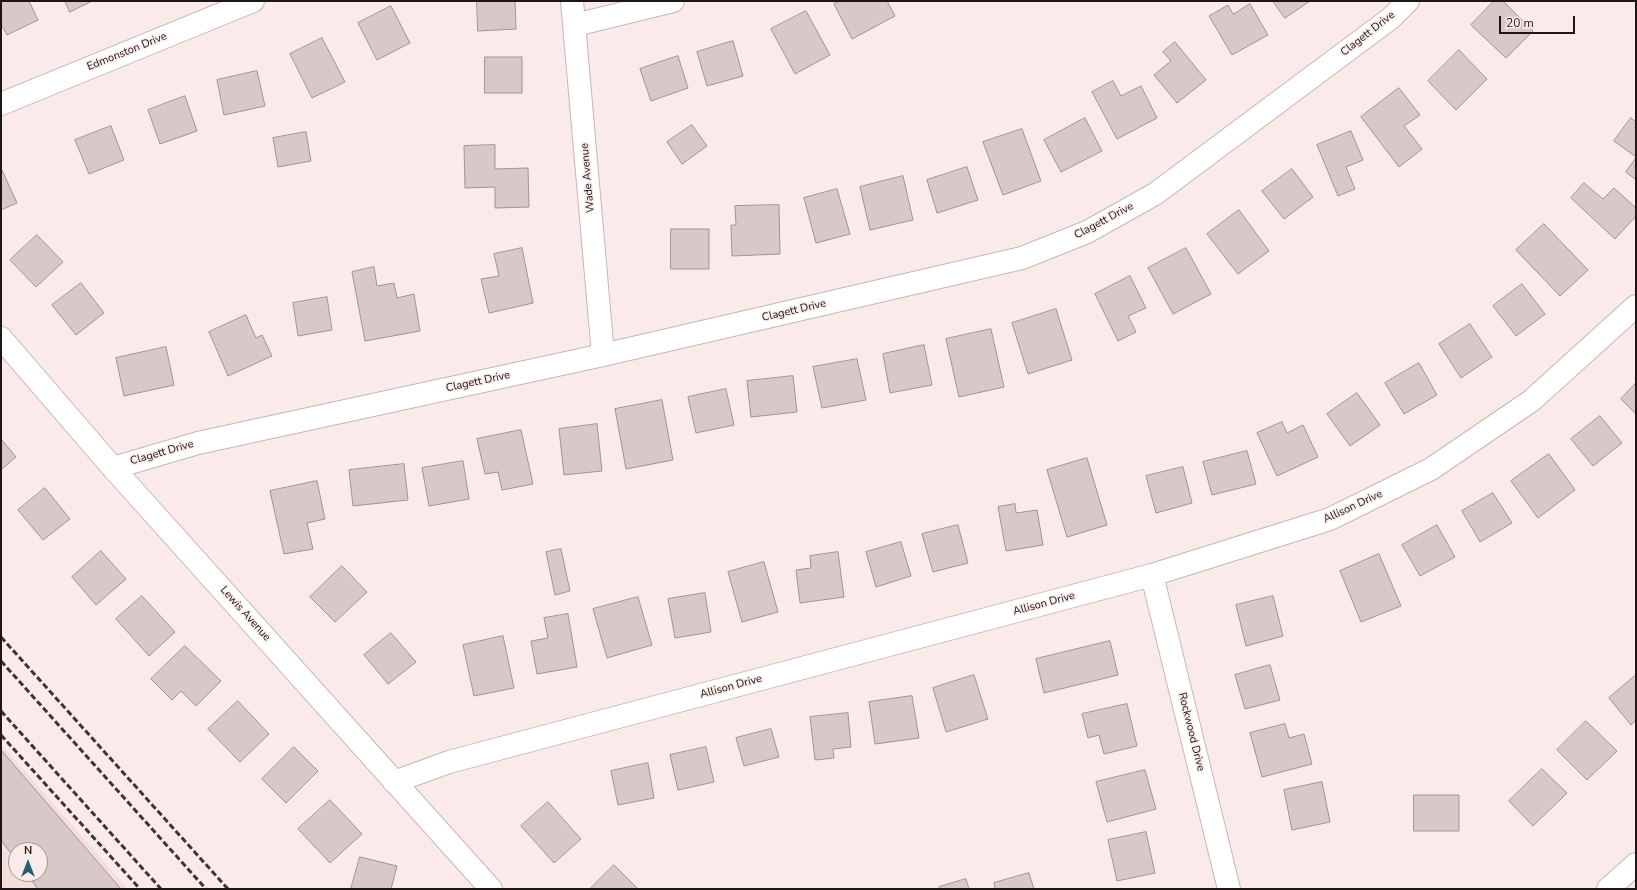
<!DOCTYPE html>
<style>
body{margin:0}
#map{position:relative;width:1637px;height:890px;overflow:hidden;background:#faebea;font-family:"Nunito Sans",sans-serif}
canvas{display:block}
.frame{position:absolute;inset:0;border:2px solid #1c1716;pointer-events:none}
.north{position:absolute;left:8px;top:842px;width:40px;height:40px;box-sizing:border-box;background:#faebea;border:1px solid #a19695;border-radius:50%;rotate:0deg;font-size:11px;font-weight:700;line-height:16px;text-align:center;color:#1c1716}
.north::after{content:'';display:block;margin:auto;width:14px;height:18px;background:#245e77;clip-path:polygon(50% 0,100% 100%,50% 72%,0 100%)}
.scale{position:absolute;left:1499px;top:16px;width:76px;height:18px;box-sizing:border-box;border:2px solid #1c1716;border-top:0;padding-left:5px;font-size:12px;line-height:14px;white-space:nowrap;color:#1c1716;-webkit-text-stroke:3px #faebea;paint-order:stroke}
</style>
<div id="map">
<canvas width="1637" height="890"></canvas>
<div class="frame"></div>
<div class="north">N</div>
<div class="scale">20 m</div>
</div>
<script>
const g = document.querySelector('canvas').getContext('2d');
g.lineJoin = 'round';
function fillPath(path, color) { g.fillStyle = color; g.fill(path, 'evenodd'); }
function trace(path, color, width, dash) { g.strokeStyle = color; g.lineWidth = width; g.lineCap = dash ? 'butt' : 'round'; g.setLineDash(dash || []); g.stroke(path); }
function drawText(font, color, halo, rows, align = 'center') {
  g.font = font + ' "Nunito Sans",sans-serif'; g.lineWidth = 3; g.setLineDash([]); g.textBaseline = 'middle'; g.strokeStyle = halo; g.fillStyle = color; for (const [text, x, y, turn = 0] of rows) {
    g.save(); g.translate(x, y); g.rotate((+turn || 0) * Math.PI / 180); g.textAlign = isNaN(turn) ? turn : align; if (halo) g.strokeText(text, 0, 0); g.fillText(text, 0, 0); g.restore();
  }
}
const built = new Path2D(`
 M1,744L128,889H1ZM16,850H40V874H16Z`);
const building = new Path2D(`
 M1,1H29L38,20L7,35L1,24Z
 M65,1H92L70,12Z
 M477,1H515L516,29L478,31Z
 M840,1H887L895,16L852,39L834,4Z
 M1273,1H1310L1285,18Z
 M1494,1H1503L1533,31L1506,58L1471,25Z
 M1250,4L1268,35L1232,55L1209,16L1228,5L1233,14Z
 M391,6L410,43L377,60L358,23Z
 M806,11L830,55L795,74L771,29Z
 M322,38L345,82L312,98L290,54Z
 M733,41L743,76L707,86L697,52Z
 M1175,42L1206,80L1177,103L1154,75L1171,61L1163,52Z
 M1459,50L1487,79L1456,110L1428,81Z
 M678,56L688,88L651,101L640,69Z
 M485,57H522V93H485Z
 M257,71L265,106L224,115L217,80Z
 M1113,81L1121,96L1141,86L1157,118L1117,139L1092,92Z
 M1399,88L1420,115L1404,126L1422,149L1399,167L1361,117Z
 M185,96L197,131L160,144L148,110Z
 M1085,118L1102,151L1061,172L1044,140Z
 M1631,118L1636,122V157L1614,141Z
 M692,125L707,146L682,164L667,142Z
 M111,126L124,160L89,174L75,140Z
 M1022,129L1041,181L1003,195L983,142Z
 M1351,131L1363,160L1346,167L1355,189L1338,196L1317,145Z
 M306,132L311,161L278,167L273,138Z
 M495,145V169L528,168L529,207L495,208V187L465,188L464,146Z
 M1636,158V180L1626,172Z
 M967,167L978,200L937,213L927,180Z
 M1,168L17,203L1,210Z
 M1292,169L1313,197L1284,219L1262,191Z
 M903,176L913,220L870,230L860,187Z
 M1584,183L1603,199L1614,188L1636,208V216L1615,239L1571,198Z
 M837,189L850,234L816,243L804,198Z
 M779,205L780,254L732,256L731,225H736L735,206Z
 M1239,210L1269,251L1238,274L1207,234Z
 M1544,224L1588,270L1560,296L1516,250Z
 M671,229H709V269H671Z
 M37,235L63,262L36,287L10,260Z
 M522,248L533,303L489,313L481,279L499,276L494,254Z
 M1186,248L1211,294L1173,314L1148,268Z
 M374,267L377,286L394,283L397,298L414,294L420,331L365,341L352,272Z
 M1130,276L1146,308L1128,316L1136,332L1118,341L1095,294Z
 M81,283L104,313L76,335L52,305Z
 M1522,284L1545,314L1516,336L1493,306Z
 M327,297L332,330L298,336L293,303Z
 M1056,309L1072,360L1028,374L1012,323Z
 M246,315L256,338L262,335L272,356L228,376L209,332Z
 M1470,324L1492,357L1461,378L1439,344Z
 M991,329L1004,387L959,397L946,339Z
 M924,345L932,385L890,393L883,354Z
 M166,347L174,385L124,396L116,358Z
 M857,359L866,400L822,408L813,367Z
 M1419,363L1437,395L1404,414L1385,383Z
 M793,376L797,412L751,417L747,381Z
 M1636,383V414L1621,399Z
 M726,389L734,425L696,433L688,397Z
 M1357,393L1380,425L1350,446L1327,414Z
 M662,400L673,460L626,469L615,409Z
 M1600,416L1622,443L1593,466L1571,439Z
 M1282,422L1287,433L1303,425L1318,457L1277,476L1257,433Z
 M597,424L602,471L564,475L559,429Z
 M521,430L533,484L502,490L498,472L485,474L477,439Z
 M1,439L16,457L1,470Z
 M1247,451L1256,484L1212,495L1203,462Z
 M1549,454L1575,490L1538,518L1511,481Z
 M1087,458L1107,525L1067,537L1047,470Z
 M463,461L469,499L429,506L422,468Z
 M404,464L408,500L353,506L349,470Z
 M1183,467L1192,503L1156,513L1146,476Z
 M317,481L325,519L307,523L313,549L284,554L270,491Z
 M45,488L70,519L43,540L18,510Z
 M1493,493L1512,523L1480,542L1462,511Z
 M1015,504L1016,513L1037,510L1043,545L1006,551L998,507Z
 M958,525L968,563L933,572L922,534Z
 M1437,525L1455,557L1420,576L1402,545Z
 M901,542L911,576L876,587L866,552Z
 M561,549L570,591L555,595L546,552Z
 M101,551L126,579L96,605L72,577Z
 M838,552L844,597L800,603L796,570L811,568L810,556Z
 M1379,554L1401,606L1361,622L1340,571Z
 M764,562L778,612L742,622L728,572Z
 M342,566L367,592L335,622L310,597Z
 M705,593L711,632L675,638L668,599Z
 M142,596L175,632L149,656L116,619Z
 M1273,596L1283,636L1246,646L1236,605Z
 M638,597L652,645L607,658L593,609Z
 M568,614L577,667L537,674L531,641L548,638L544,618Z
 M391,633L416,662L388,684L364,655Z
 M503,636L514,688L474,696L463,645Z
 M1110,641L1118,675L1044,693L1036,659Z
 M185,646L221,681L196,706L181,691L172,700L151,679Z
 M1270,665L1280,700L1245,709L1235,675Z
 M974,675L988,719L946,732L933,688Z
 M1636,675V720L1631,725L1609,698Z
 M912,696L919,738L875,744L869,702Z
 M238,701L269,734L240,762L208,729Z
 M1127,704L1137,746L1104,754L1099,735L1088,738L1082,714Z
 M848,713L851,747L833,749L834,758L815,760L810,717Z
 M1586,721L1617,751L1587,780L1557,750Z
 M1285,724L1289,738L1304,734L1312,764L1262,777L1250,733Z
 M771,729L779,757L744,766L736,738Z
 M294,747L318,771L286,803L262,779Z
 M706,747L714,782L678,790L670,755Z
 M1,750L121,889H38L27,874H40V850H16V860L1,840Z
 M648,763L654,798L618,805L611,771Z
 M1542,769L1567,793L1533,826L1509,801Z
 M1145,770L1156,809L1107,822L1096,782Z
 M1322,782L1330,822L1292,830L1284,790Z
 M1414,795H1459V831H1414Z
 M330,800L362,834L330,863L298,829Z
 M548,802L581,839L554,863L521,826Z
 M1146,832L1155,873L1117,881L1108,840Z
 M360,857L397,866L391,889H351Z
 M614,865L638,889H590Z
 M1029,873L1034,889H995L994,883Z
 M966,879L969,889H940L939,887Z`);
const minor = new Path2D(`
 M572,1L603,355
 M575,25L673,1
 M1,104L253,1
 M1,338L113,468L491,889
 M113,468L198,443L603,355L1022,258L1087,232L1155,194L1391,18L1408,1
 M1152,575L1229,889
 M394,782L449,762L1152,575L1330,519L1431,469L1531,401L1636,306
 M1608,889L1636,864`);
const rail = new Path2D(`
 M1,637L228,889
 M1,661L206,889
 M1,711L161,889
 M1,735L140,889`);
const streetNames = [
 ["Clagett Drive",1368,34,-38],
 ["Edmonston Drive",127,52,-22],
 ["Wade Avenue",588,178,-95],
 ["Clagett Drive",1104,221,-28],
 ["Clagett Drive",794,311,-13],
 ["Clagett Drive",478,382,-12],
 ["Clagett Drive",162,453,-16],
 ["Allison Drive",1353,507,-25],
 ["Allison Drive",1044,604,-15],
 ["Lewis Avenue",245,614,48],
 ["Allison Drive",731,687,-15],
 ["Rockwood Drive",1191,732,76]
];
fillPath(built, '#f5dddc');
fillPath(building, '#d8c9c8');
trace(building, '#a19393', 1);
trace(minor, '#c5b7b6', 24);
trace(minor, '#fff', 22);
trace(rail, '#3b3534', 3, [6, 3]);
drawText('11px', '#1c1716', '#faebea', streetNames);
</script>
